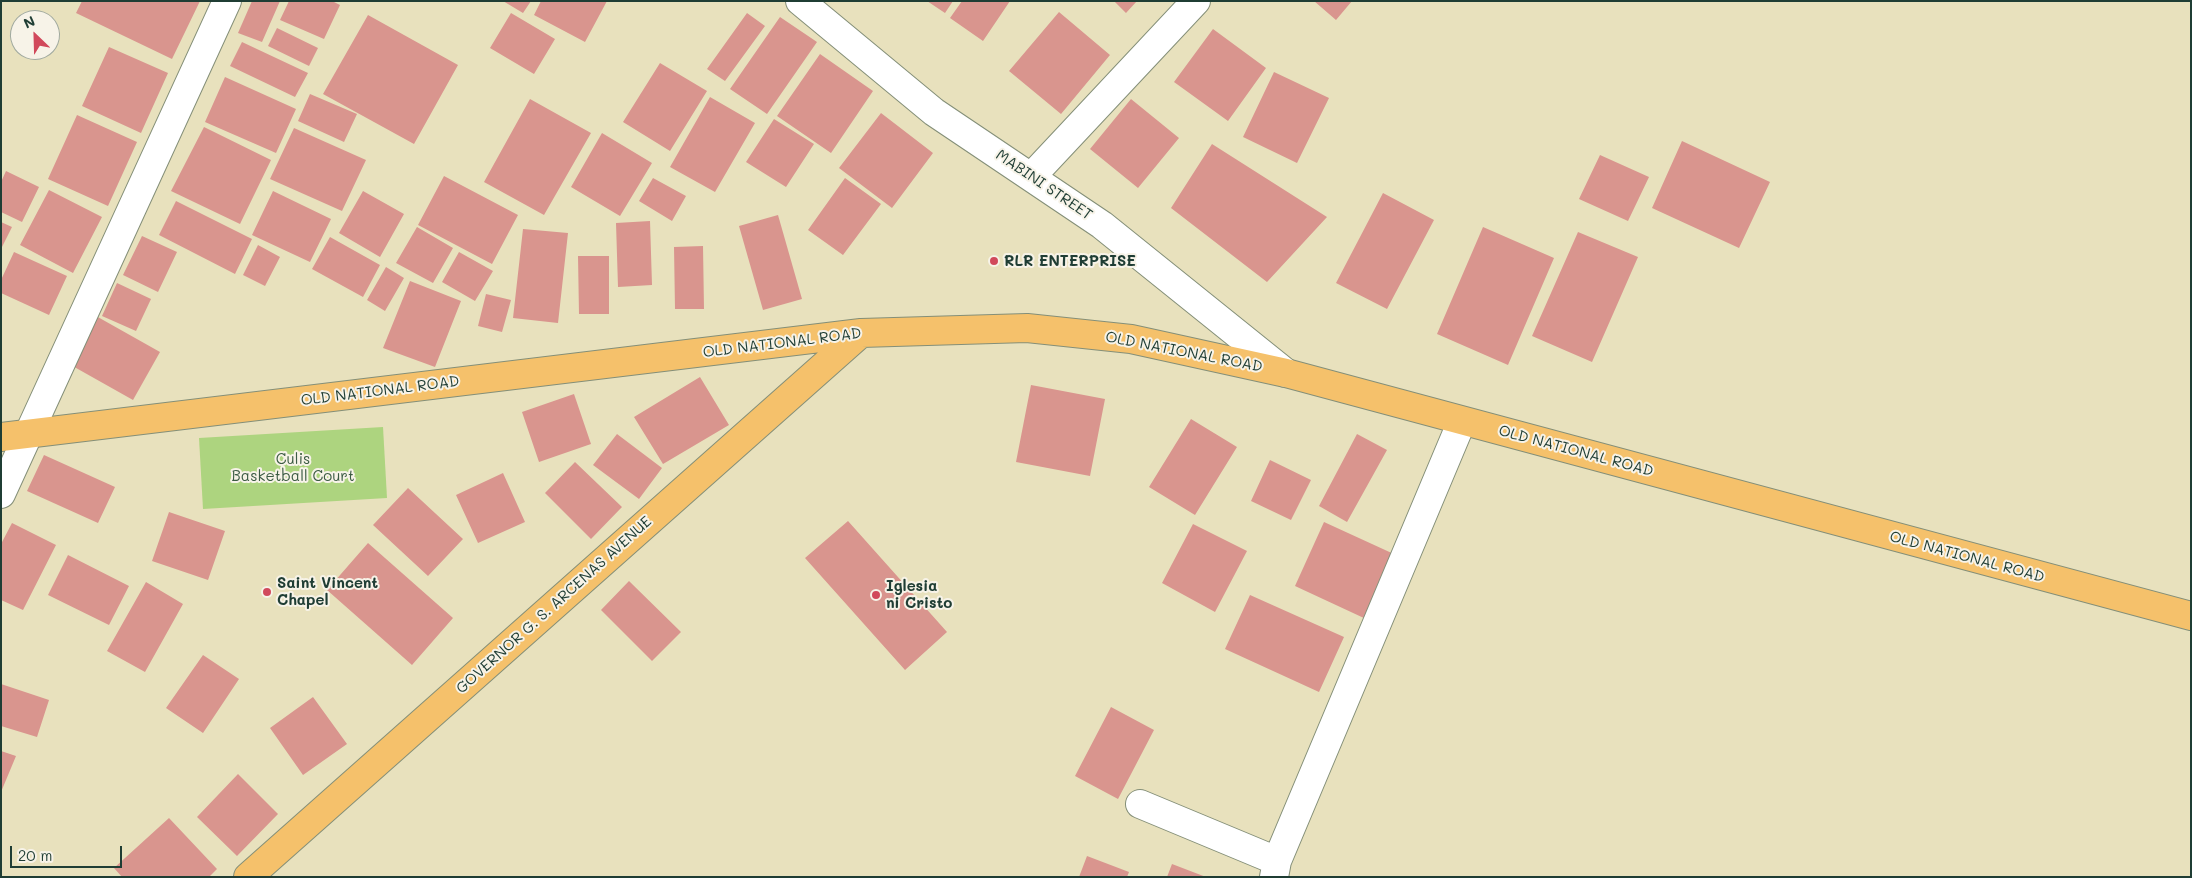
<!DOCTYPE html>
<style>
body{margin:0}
#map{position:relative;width:2192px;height:878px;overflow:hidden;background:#e8e1bd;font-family:Mali,sans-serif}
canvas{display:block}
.frame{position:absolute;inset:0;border:2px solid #1f3d34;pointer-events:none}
.north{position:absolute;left:10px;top:10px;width:50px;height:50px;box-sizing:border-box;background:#f7f3e8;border:1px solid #a1aaa0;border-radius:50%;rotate:336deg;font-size:14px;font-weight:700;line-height:20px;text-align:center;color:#1f3d34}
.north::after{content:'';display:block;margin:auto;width:18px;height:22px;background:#d1495b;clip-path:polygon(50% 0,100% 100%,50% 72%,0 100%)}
.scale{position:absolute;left:10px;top:846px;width:112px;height:22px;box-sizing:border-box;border:2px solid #1f3d34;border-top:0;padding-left:6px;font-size:15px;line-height:18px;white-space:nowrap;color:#1f3d34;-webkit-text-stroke:4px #f7f3e8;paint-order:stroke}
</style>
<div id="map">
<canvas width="2192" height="878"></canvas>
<div class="frame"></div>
<div class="north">N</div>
<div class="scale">20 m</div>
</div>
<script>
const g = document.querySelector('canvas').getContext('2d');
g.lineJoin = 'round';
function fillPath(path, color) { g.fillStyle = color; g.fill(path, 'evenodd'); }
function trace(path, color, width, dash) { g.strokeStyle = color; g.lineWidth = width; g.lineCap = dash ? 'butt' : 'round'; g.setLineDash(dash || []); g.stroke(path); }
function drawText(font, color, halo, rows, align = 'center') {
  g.font = font + ' Mali,sans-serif'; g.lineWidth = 4; g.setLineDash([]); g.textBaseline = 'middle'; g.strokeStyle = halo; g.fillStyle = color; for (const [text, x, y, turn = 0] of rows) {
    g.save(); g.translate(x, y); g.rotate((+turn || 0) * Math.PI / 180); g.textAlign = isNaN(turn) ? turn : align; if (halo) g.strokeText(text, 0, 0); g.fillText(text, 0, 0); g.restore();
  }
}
const green = new Path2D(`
 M383,427L387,498L203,509L199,438Z`);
const building = new Path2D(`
 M82,1H200L172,59L76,13Z
 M252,1H280L262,42L238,33Z
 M289,1H332L340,5L324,39L280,20Z
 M503,1H531L523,13Z
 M541,1H607L585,42L534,15Z
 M927,1H953L945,13Z
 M962,1H1010L983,41L950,18Z
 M1114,1H1137L1126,13Z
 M1314,1H1352L1336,20Z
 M1059,12L1110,55L1061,114L1009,71Z
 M511,13L555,39L534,74L490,48Z
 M747,13L765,26L725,81L707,69Z
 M368,15L458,65L414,144L323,94Z
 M780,17L817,42L767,114L730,89Z
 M277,28L318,48L309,66L268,46Z
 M1213,29L1266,68L1228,121L1174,82Z
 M242,42L308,73L295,97L230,66Z
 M109,47L168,73L141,133L82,106Z
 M820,54L873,91L831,153L777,116Z
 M660,63L707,91L670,151L623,122Z
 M1274,72L1329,98L1297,163L1243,137Z
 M225,77L296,109L276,153L205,122Z
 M310,94L357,114L344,142L298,121Z
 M710,97L755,123L715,192L670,167Z
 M530,99L591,133L544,215L484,182Z
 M1131,99L1179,138L1138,188L1090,149Z
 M881,113L933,153L892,208L839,168Z
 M77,115L137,142L108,206L48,179Z
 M774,119L814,144L786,187L746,162Z
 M204,127L271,160L240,224L171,191Z
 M294,128L366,160L342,211L270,179Z
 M602,133L652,163L620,216L571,187Z
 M1682,141L1770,182L1739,248L1652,208Z
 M1212,144L1327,217L1267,282L1171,208Z
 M1600,155L1649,177L1628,221L1579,199Z
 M6,171L39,187L22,222L1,212V182Z
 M444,176L518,215L492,264L418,225Z
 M653,178L686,196L672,221L639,201Z
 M845,178L881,204L843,255L808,230Z
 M49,190L102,217L73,273L20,245Z
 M273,191L331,219L310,262L252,235Z
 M363,191L404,214L380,257L339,233Z
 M1383,193L1434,220L1387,309L1336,283Z
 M176,201L252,239L235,274L159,235Z
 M778,215L802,299L763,310L739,226Z
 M650,221L652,285L618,287L616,223Z
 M1,222L12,227L1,249Z
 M417,227L453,248L433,283L396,263Z
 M1483,227L1554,258L1508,365L1437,334Z
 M523,229L568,233L558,323L513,318Z
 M1578,232L1638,257L1592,362L1532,336Z
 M142,236L177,252L158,292L123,275Z
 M330,237L380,265L363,297L312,269Z
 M258,245L280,257L265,286L243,275Z
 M703,246L704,309H675L674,247Z
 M14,252L67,276L49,315L1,293V280Z
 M459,252L493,271L475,301L442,282Z
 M578,256H609V314H579Z
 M386,267L404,278L385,311L367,300Z
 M410,281L461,301L435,367L383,348Z
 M117,283L151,299L136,331L102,316Z
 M486,294L511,300L502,332L478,326Z
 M96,316L160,352L133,400L69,364Z
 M700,377L729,425L663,464L634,417Z
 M1031,385L1105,399L1090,476L1016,462Z
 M574,394L591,444L539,462L522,412Z
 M1191,419L1237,447L1195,515L1149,487Z
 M617,434L662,468L639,499L593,465Z
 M1357,434L1387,450L1347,522L1319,506Z
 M44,455L115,487L98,523L27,491Z
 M1270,460L1311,480L1291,520L1251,501Z
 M575,462L622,507L591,539L545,493Z
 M503,473L525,522L478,543L456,495Z
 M408,488L463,539L428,576L373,525Z
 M169,512L225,531L208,580L152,561Z
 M848,521L947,632L905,670L805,558Z
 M1324,522L1396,555L1366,619L1295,586Z
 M12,523L56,545L23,610L1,600V544Z
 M1193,524L1247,551L1215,612L1162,583Z
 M368,543L453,618L412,665L327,590Z
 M68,555L129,586L109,625L48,595Z
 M629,581L681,632L652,661L601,610Z
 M146,582L183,604L145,672L107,651Z
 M1250,595L1344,637L1319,692L1225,649Z
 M203,655L239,679L203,733L166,708Z
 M1,684L49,700L37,737L1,726Z
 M313,697L347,744L303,775L270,728Z
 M1111,707L1154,730L1118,799L1075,776Z
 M1,751L16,756L1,792Z
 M238,774L278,814L237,856L197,817Z
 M169,818L217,869L209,877H122L114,868Z
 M1087,856L1129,872L1127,877H1079Z
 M1172,864L1206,877H1167Z`);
const minor = new Path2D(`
 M800,1L934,112L1102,225L1286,373
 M1032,176L1196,1
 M1,494L227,1
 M1140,804L1277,861
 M1274,877L1277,861L1462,421`);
const major = new Path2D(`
 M1,437L861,333L1027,328L1131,339L1286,373L2191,616
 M248,877L861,333`);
const markers = [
 [994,261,5,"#d1495b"],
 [267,592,5,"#d1495b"],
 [876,595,5,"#d1495b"]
];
const streetNames = [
 ["MABINI STREET",1044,185,34],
 ["OLD NATIONAL ROAD",782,343,-7],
 ["OLD NATIONAL ROAD",1184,352,11],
 ["OLD NATIONAL ROAD",380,391,-7],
 ["OLD NATIONAL ROAD",1576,451,15],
 ["OLD NATIONAL ROAD",1967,557,15],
 ["GOVERNOR G. S. ARCENAS AVENUE",554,605,-42]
];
const poiNames = [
 ["RLR ENTERPRISE",1004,261],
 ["Saint Vincent",277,583],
 ["Chapel",277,600],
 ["Iglesia",886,586],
 ["ni Cristo",886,603]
];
const parkNames = [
 ["Culis",293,459],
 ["Basketball Court",293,476]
];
fillPath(green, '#add47f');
fillPath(building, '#d9958e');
trace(minor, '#848f78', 30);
trace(major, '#848f78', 30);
trace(minor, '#fff', 28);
trace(major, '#f5c16b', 28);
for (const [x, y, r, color] of markers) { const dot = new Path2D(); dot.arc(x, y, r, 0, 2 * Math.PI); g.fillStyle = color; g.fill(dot); trace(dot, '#f7f3e8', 2); }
drawText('15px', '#1f3d34', '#f7f3e8', streetNames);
drawText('bold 15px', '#1f3d34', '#f7f3e8', poiNames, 'left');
drawText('15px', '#3b5b43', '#f7f3e8', parkNames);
</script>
